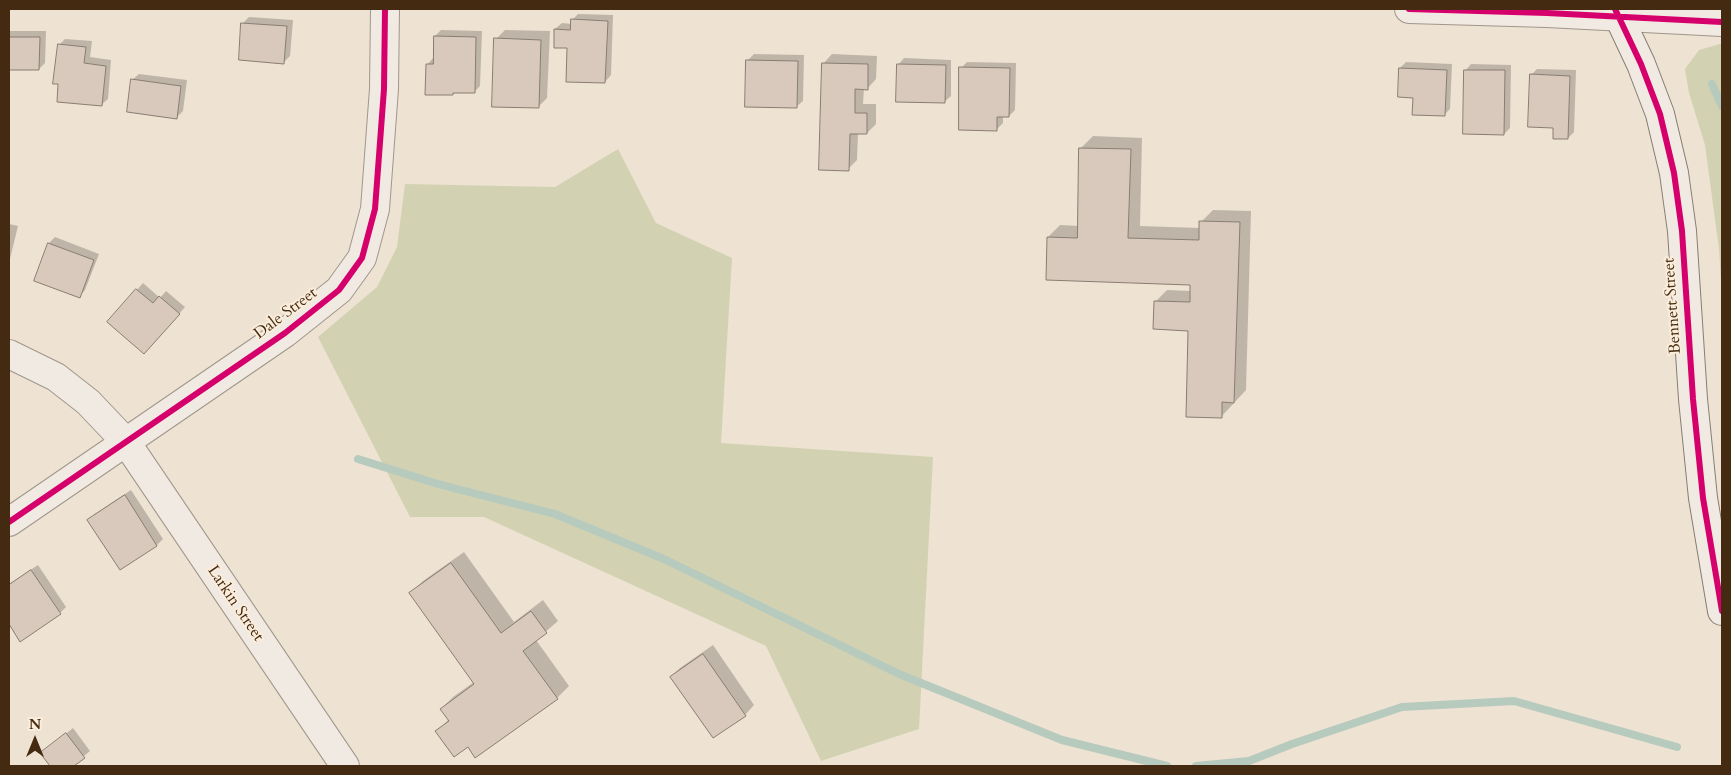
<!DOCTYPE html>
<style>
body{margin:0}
#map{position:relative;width:1731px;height:775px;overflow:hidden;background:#eee2d2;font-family:Cardo,serif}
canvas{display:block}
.frame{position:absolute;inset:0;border:10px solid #442a11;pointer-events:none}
.north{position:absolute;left:10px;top:715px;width:50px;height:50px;-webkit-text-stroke:4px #fbeddb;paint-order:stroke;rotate:0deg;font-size:14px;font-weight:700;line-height:20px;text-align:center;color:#442a11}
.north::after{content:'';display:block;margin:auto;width:18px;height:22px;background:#442a11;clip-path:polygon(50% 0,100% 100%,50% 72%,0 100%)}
</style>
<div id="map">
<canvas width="1731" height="775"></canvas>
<div class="frame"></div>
<div class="north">N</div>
</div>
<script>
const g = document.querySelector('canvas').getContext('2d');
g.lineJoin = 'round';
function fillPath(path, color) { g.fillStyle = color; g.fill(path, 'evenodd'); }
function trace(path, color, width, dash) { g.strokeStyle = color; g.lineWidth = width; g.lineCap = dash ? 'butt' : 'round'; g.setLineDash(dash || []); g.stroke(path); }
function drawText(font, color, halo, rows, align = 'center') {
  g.font = font + ' Cardo,serif'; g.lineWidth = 4; g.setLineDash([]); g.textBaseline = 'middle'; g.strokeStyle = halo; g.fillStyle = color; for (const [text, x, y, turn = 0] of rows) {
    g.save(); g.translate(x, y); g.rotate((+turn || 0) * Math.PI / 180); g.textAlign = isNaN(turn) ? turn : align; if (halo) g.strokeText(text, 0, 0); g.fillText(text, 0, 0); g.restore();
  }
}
const green = new Path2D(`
 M1720,44H1722V297L1719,249L1705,145L1689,93L1685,69L1699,50Z
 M618,149L656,223L732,258L721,443L933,457L919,729L821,761L766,646L484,517H410L318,337L377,287L397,247L405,184L555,187Z`);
const shadow = new Path2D(`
 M578,14L613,15L611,75L605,82L569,47L555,29L562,23L572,24V20Z
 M249,17L293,20L290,56L284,62L243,23Z
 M441,30L482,31L480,86L474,92H455L453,94L427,65L433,58L435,36Z
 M505,30L550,31L547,98L538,107L496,39Z
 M9,31H46L45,63L39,69H9Z
 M65,39L92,41L90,57L111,60L108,99L101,105L59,45Z
 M754,54L804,55L803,101L796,107L748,60Z
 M832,54L877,56L876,79L867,89L864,88L863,104H876V124L867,133H858L857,160L848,169L823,64Z
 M904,58L951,60V96L944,102L898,65Z
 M967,62L1016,63L1015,110L1009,116H1003V123L997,129L961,68Z
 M1406,62L1452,64L1450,109L1444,115L1414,96L1400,68Z
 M1471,64L1511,65L1510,128L1504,134L1465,71Z
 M1537,69L1576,70L1574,132L1568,138L1554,127L1531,75Z
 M139,74L187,80L183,111L177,117L132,80Z
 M1093,136L1142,138L1140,226L1200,228L1201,222L1213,210L1251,211L1246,390L1221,417L1190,330L1155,302L1167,290L1191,291V284L1048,237L1060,225L1079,226L1081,148Z
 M9,224L18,226L9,263Z
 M55,237L99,254L85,290L79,297L49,243Z
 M143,283L160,298L166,291L185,307L150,347L109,322Z
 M131,490L163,539L157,545L120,569L89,520L95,514Z
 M464,552L514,622L543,600L558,621L536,640L569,686L557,698L468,745L437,731L449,719L441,709L453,697L474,682L411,593L423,581Z
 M38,565L66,607L60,613L21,640L9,622V584Z
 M713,645L754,705L745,715L713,737L671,677L680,668Z
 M73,728L90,751L72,766H52L42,753Z`);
const stream = new Path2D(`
 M1712,84L1722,106
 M358,459L438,484L555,514L664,559L899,674L1062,740L1167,766
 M1196,766L1249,761L1292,744L1402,707L1514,701L1677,747`);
const building = new Path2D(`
 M571,19L608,21L605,83L566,82L567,48H554V29L570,30Z
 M241,23L287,26L284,64L239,60Z
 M434,36L476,37L475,93H453V95H425L426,64H433Z
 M9,37H40L39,70H9Z
 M494,38L541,40L539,108L492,107Z
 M58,44L86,47L84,63L106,66L102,106L57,102L58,84H53Z
 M746,60L798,61L797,108L745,107Z
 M822,63L868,64V90L855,89V113H867V134H850L849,171L819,170Z
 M897,64L946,65L945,103L896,102Z
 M959,67L1010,68L1009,117H997V131L959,130Z
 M1399,68L1447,70L1445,116L1412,115L1413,98L1398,97Z
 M1464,70H1505L1504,135L1463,134Z
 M1530,74L1570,76L1568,139H1553V128L1528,127Z
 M131,79L181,86L177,119L127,112Z
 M1079,148L1131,149L1128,238L1199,240V221L1240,222L1234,403L1222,402V418L1186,417L1188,331L1153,329L1154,301L1190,302V285L1046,280L1047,237L1077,238Z
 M48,243L94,260L80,298L34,281Z
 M136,289L153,303L159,296L180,314L144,354L107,322Z
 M125,495L157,546L120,570L87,520Z
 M451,563L501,633L531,611L547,633L523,651L558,699L475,758L468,747L454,757L435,731L449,721L440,709L474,684L409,593Z
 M31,570L61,614L20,642L9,624V585Z
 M703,654L746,716L713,738L670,677Z
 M66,733L85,758L74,766H50L40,753Z`);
const street = new Path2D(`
 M1409,9L1547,13L1722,22
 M9,354L56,377L88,402L126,442L345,766
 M9,522L285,333L339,290L362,258L375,209L384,89L385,9`);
const secondary = new Path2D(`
 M1615,9L1641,64L1660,114L1674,173L1682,231L1693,399L1703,498L1722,611`);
const cycleway = new Path2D(`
 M1409,9L1547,13L1722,22
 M1615,9L1641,64L1660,114L1674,173L1682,231L1693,399L1703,498L1722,611
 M9,522L285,333L339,290L362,258L375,209L384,89L385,9`);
const streetNames = [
 ["Bennett Street",1673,306,-94],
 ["Dale Street",286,314,-37],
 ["Larkin Street",235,604,56]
];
fillPath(green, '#d2d2b2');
fillPath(shadow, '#0003');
trace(stream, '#b6cabe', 8);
fillPath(building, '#d9c9bd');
trace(building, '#877d71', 1);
trace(street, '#a0968a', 30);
trace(secondary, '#877d71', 30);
trace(street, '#f1eae2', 28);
trace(secondary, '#f1eae2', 28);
trace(cycleway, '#d6006c', 6);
drawText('16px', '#442a11', '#fbeddb', streetNames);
</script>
